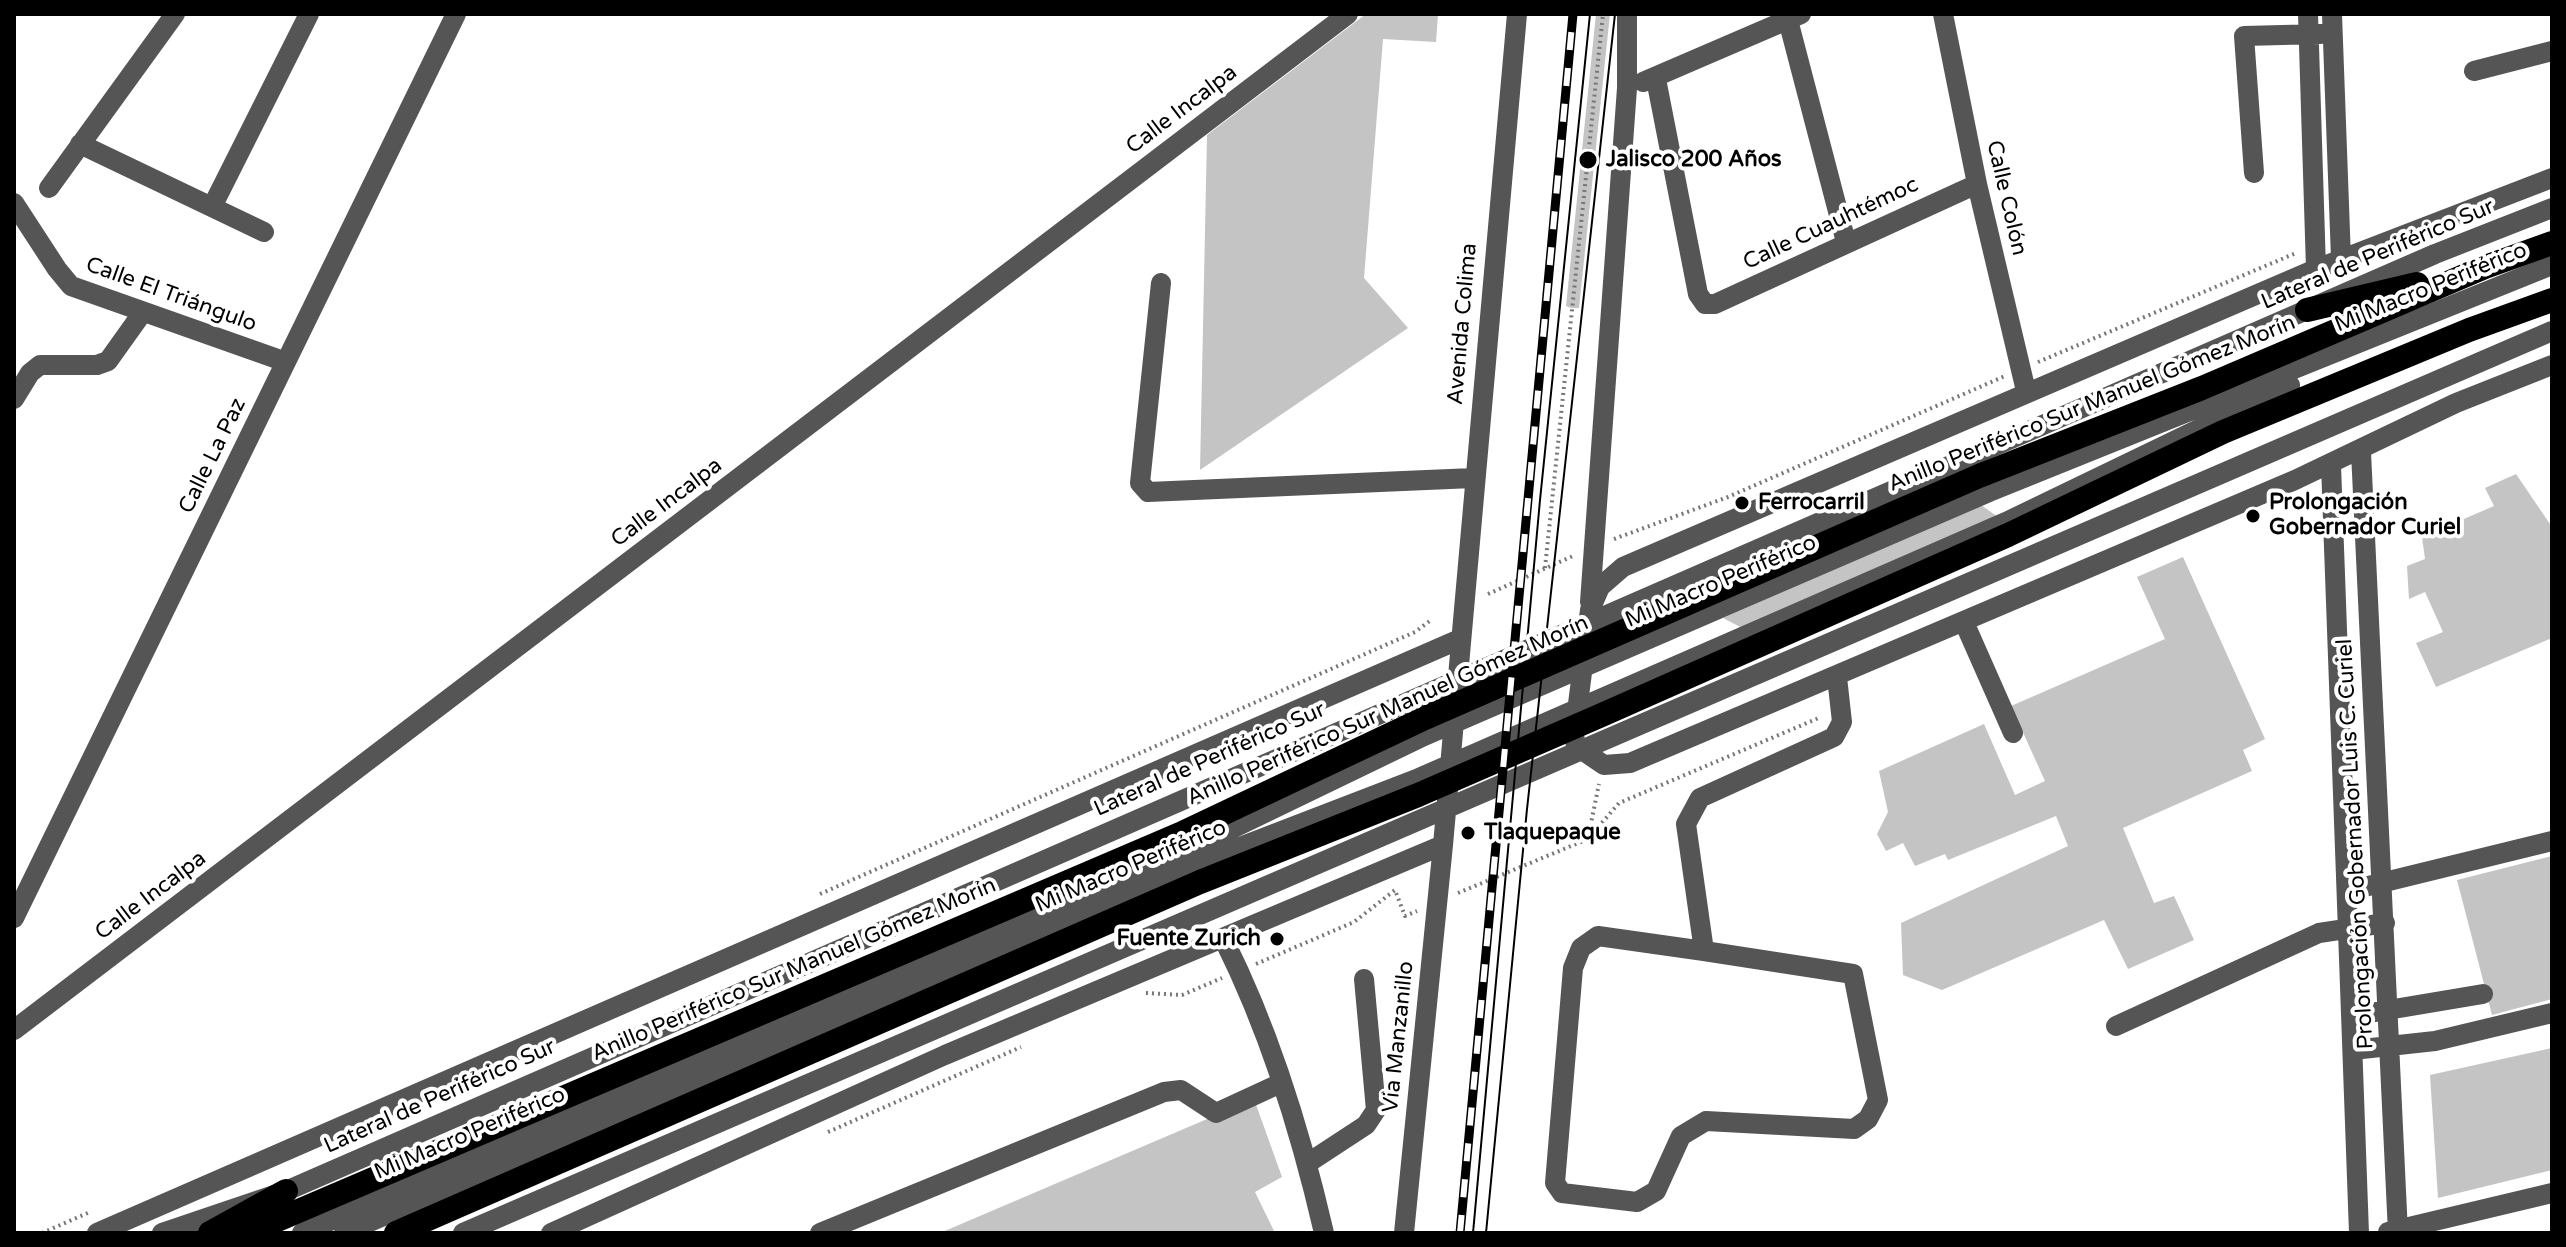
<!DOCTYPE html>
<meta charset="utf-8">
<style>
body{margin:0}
#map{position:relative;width:2566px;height:1247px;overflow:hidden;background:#fff;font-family:"Varela Round",sans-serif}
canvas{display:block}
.frame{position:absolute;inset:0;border:16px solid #000;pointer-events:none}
</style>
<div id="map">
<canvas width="2566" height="1247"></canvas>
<div class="frame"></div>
</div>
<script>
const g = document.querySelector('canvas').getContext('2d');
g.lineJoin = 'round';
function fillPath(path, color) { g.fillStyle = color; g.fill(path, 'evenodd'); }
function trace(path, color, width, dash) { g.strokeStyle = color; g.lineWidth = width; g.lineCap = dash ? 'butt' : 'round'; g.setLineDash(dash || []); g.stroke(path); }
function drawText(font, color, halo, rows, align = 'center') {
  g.font = font + ' "Varela Round",sans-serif'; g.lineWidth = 8; g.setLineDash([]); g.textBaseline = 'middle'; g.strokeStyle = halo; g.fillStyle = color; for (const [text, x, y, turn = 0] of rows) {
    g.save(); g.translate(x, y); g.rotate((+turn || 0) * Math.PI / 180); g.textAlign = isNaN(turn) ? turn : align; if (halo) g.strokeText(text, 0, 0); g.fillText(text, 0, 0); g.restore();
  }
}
const building = new Path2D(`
 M1366,14H1438L1436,42L1383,39L1364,278L1408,328L1200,470L1207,135Z
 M1596,14H1610L1579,308H1571L1566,306Z
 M2516,474L2552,527V638L2436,687L2416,643L2443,632L2425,592L2409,599L2407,566L2425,559L2422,537L2494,506L2485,488Z
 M1981,505L1998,517L1742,628L1723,618Z
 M2183,557L2265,739L2243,750L2252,771L2123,828L2154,903L2174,896L2194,940L2128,969L2104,920L1942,990L1903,975L1901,923L2068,846L2056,816L1948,860L1945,854L1915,866L1903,843L1886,851L1877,834L1888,812L1879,771L1984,724L2015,795L2045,781L2011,706L2165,639L2137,577Z
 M2552,856V999L2492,1015L2457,880Z
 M2552,1048V1170L2438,1198L2430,1075Z
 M1254,1099L1282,1177L1255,1192L1275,1233H940Z`);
const path = new Path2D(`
 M2038,362L2296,253
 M1614,539L1728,497L2005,376
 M1545,568L1603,14
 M1488,594L1573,556
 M1588,838L1599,784
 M1458,893L1588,839L1619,803L1821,717
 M820,894L1415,632L1431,620
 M1256,964L1354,922L1395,890L1405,916L1417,911
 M1146,993L1182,995L1222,978
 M828,1132L1021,1047
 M42,1233L90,1212`);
const minor = new Path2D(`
 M1943,14L1977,184L2026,391
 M2308,14L2316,269
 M2332,14L2341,259
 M1788,20L1846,242
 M2474,71L2552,51
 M1656,79L1698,294L1705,304H1715L1977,184
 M1643,82L1801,14
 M80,144L264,232
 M2254,173L2244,36L2321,34
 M2552,178L2316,269L1623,567L1600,587L1590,610L1574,735L1576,746L1604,765L1630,763L2295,480L2456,403L2552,365
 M49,188L175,14
 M14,203L57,269L71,286L286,362
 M212,207L309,14
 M1161,283L1140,483L1148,492L1473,478
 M14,399L30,373L40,365H97L108,361L143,312
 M2361,452L2398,1233
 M2331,465L2359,1233
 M1590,602L1627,88V14
 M1964,622L2013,733
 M2348,891L2552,841
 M14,918L456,14
 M1224,940C1270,1032 1301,1133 1324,1233
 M1704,951L1598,936L1581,948L1573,968L1555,1183L1562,1193L1637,1202L1656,1191L1681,1136L1706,1121L1854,1129L1868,1119L1878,1100L1853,974L1704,951L1686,824L1700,798L1834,737L1842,722L1837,677
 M2352,1016L2483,994
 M2116,1026L2319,933L2385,923
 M14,1030L1348,14
 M2353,1050L2435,1041L2552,1013
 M1308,1163L1366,1125L1376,1110L1364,979
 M2388,1232L2552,1193
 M97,1233L1460,639
 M162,1233L286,1191L2435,254L2552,208
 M302,1233L1188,850L1424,736L1989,492L2552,265
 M344,1233L1193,865L1419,778L2006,522L2290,385
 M463,1233L2552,331
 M551,1233L945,1055L1443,845
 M820,1233L1164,1092L1181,1090L1216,1113L1281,1083
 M1404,1233L1443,845L1517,14`);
const highway = new Path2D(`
 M2307,310L2417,284
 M210,1233L286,1191
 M247,1233L1180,834L1425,718L1979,476L2202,388L2485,267L2552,243
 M396,1233L1200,882L1418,795L1604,714L2008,535L2223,432L2469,330L2552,300`);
const tram = new Path2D(`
 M1473,1233L1540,500L1590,14
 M1486,1233L1527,809L1615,14`);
const rail = new Path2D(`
 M1460,1233L1573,14`);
const markers = [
 [1588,160,10,"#000"],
 [1742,503,8,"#000"],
 [2253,516,8,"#000"],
 [1468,833,8,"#000"],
 [1277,939,8,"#000"]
];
const streetNames = [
 ["Calle Incalpa",1182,110,-37],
 ["Calle Colón",2006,198,77],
 ["Calle Cuauhtémoc",1831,224,-25],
 ["Lateral de Periférico Sur",2378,255,-23],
 ["Mi Macro Periférico",2431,288,-22],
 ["Calle El Triángulo",171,295,20],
 ["Avenida Colima",1463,324,-85],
 ["Anillo Periférico Sur Manuel Gómez Morín",2092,404,-22],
 ["Calle La Paz",213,456,-64],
 ["Calle Incalpa",667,503,-37],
 ["Mi Macro Periférico",1721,582,-23],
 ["Anillo Periférico Sur Manuel Gómez Morín",1388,711,-24],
 ["Lateral de Periférico Sur",1210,760,-24],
 ["Prolongación Gobernador Luis C. Curiel",2356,844,-93],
 ["Mi Macro Periférico",1131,867,-23],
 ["Calle Incalpa",151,896,-37],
 ["Anillo Periférico Sur Manuel Gómez Morín",794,970,-23],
 ["Via Manzanillo",1399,1037,-84],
 ["Lateral de Periférico Sur",440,1097,-24],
 ["Mi Macro Periférico",470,1134,-23]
];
const poiNames = [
 ["Jalisco 200 Años",1606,160],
 ["Ferrocarril",1758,503],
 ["Prolongación",2269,503],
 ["Gobernador Curiel",2269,528],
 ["Tlaquepaque",1484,833],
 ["Fuente Zurich",1261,939,"right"]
];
fillPath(building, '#c4c4c4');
trace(path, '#777', 4, [2, 4]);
trace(minor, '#555', 20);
trace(highway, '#000', 24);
trace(tram, '#000', 2);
trace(rail, '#000', 9);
trace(rail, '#fff', 6, [18]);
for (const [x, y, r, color] of markers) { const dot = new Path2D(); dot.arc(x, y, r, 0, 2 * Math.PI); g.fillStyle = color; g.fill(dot); trace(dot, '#fff', 3); }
drawText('22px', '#000', '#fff', streetNames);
drawText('bold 22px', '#000', '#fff', poiNames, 'left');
</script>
